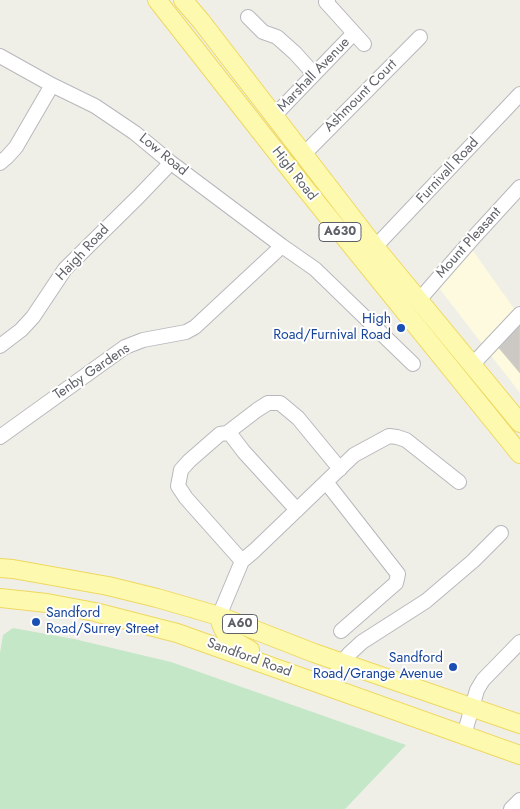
<!DOCTYPE html>
<style>
body{margin:0}
canvas{display:block;background:#f0efe7}
</style>
<canvas width="520" height="809"></canvas>
<script>
const g = document.querySelector('canvas').getContext('2d');
g.lineJoin = 'round';
function fillPath(path, color) { g.fillStyle = color; g.fill(path, 'evenodd'); }
function trace(path, color, width, dash) { g.strokeStyle = color; g.lineWidth = width; g.lineCap = dash ? 'butt' : 'round'; g.setLineDash(dash || []); g.stroke(path); }
function drawText(font, color, halo, rows, align = 'center') {
  g.font = font + ' Jost,sans-serif'; g.lineWidth = 4; g.setLineDash([]); g.textBaseline = 'middle'; g.strokeStyle = halo; g.fillStyle = color; for (const [text, x, y, turn = 0] of rows) {
    g.save(); g.translate(x, y); g.rotate((+turn || 0) * Math.PI / 180); g.textAlign = isNaN(turn) ? turn : align; if (halo) g.strokeText(text, 0, 0); g.fillText(text, 0, 0); g.restore();
  }
}
const commercial = new Path2D(`
 M471,248L520,317V393L439,288Z`);
const green = new Path2D(`
 M13,628L74,639L171,662L406,745L345,809H0V653L3,635Z`);
const building = new Path2D(`
 M520,316V373L499,348L508,338L505,334Z`);
const minor = new Path2D(`
 M328,0L326,2L364,44
 M248,17L263,32L277,37L295,53L314,74
 M0,56L52,85L95,106L135,133L170,162L282,246L315,269L413,364
 M274,116L353,34
 M303,155L420,37
 M0,163L7,157L16,147L52,85
 M375,247L520,94
 M419,300L475,236L520,187
 M0,346L21,330L33,317L65,269L139,196L165,169L170,162
 M472,365L520,314
 M227,433L257,410L268,403H280L298,418L340,469
 M0,437L125,347L143,340L186,332L195,327L282,246
 M326,482L398,574L396,583L341,631
 M242,561L186,498L178,486L181,470L189,461L220,434L227,433L231,435L244,452L297,510
 M219,616L242,561L254,551L354,455L389,436L397,437L406,440L459,482
 M331,687L342,662L349,654L362,642L426,601L473,561L501,533
 M464,735L477,690L483,680L520,642
 M511,809L520,800`);
const major = new Path2D(`
 M157,0L300,182L520,454
 M183,0L201,21L375,247L520,423
 M0,568L13,569L108,586L157,598L219,616L314,653L520,724
 M0,598L47,603L95,612L177,633L520,755
 M219,616C223,637 232,640 250,650`);
const markers = [
 [401,328,5,"#1a4fb4"],
 [36,622,5,"#1a4fb4"],
 [453,667,5,"#1a4fb4"]
];
const shields = [
 [340,232,42],
 [240,624,35]
];
const shieldNames = [
 ["A630",340,232],
 ["A60",240,624]
];
const streetNames = [
 ["Marshall Avenue",314,75,-46],
 ["Ashmount Court",361,96,-45],
 ["Low Road",163,155,39],
 ["Furnivall Road",448,171,-47],
 ["High Road",294,174,52],
 ["Mount Pleasant",469,243,-48],
 ["Haigh Road",83,253,-47],
 ["Tenby Gardens",92,372,-34],
 ["Sandford Road",249,658,20]
];
const transitNames = [
 ["High",391,320],
 ["Road/Furnival Road",391,336],
 ["Sandford",46,614,"left"],
 ["Road/Surrey Street",46,630,"left"],
 ["Sandford",443,659],
 ["Road/Grange Avenue",443,675]
];
fillPath(commercial, '#fdfadf');
fillPath(green, '#c4e7c8');
fillPath(building, '#ccc9c4');
trace(building, '#d5d2c5', 1);
trace(minor, '#b7b8bd', 16);
trace(major, '#efd861', 20);
trace(minor, '#fff', 14);
trace(major, '#fdfaaf', 18);
for (const [x, y, r, color] of markers) { const dot = new Path2D(); dot.arc(x, y, r, 0, 2 * Math.PI); g.fillStyle = color; g.fill(dot); trace(dot, '#fff', 2); }
for (const [x, y, w] of shields) { const box = new Path2D(); box.roundRect(x - w / 2, y - 9.5, w, 19, 4); g.fillStyle = '#fff'; g.fill(box); trace(box, '#5e6167', 1); }
drawText('bold 12px', '#5e6167', null, shieldNames);
drawText('14px', '#5e6167', '#fff', streetNames);
drawText('14px', '#164399', '#fff', transitNames, 'right');
</script>
